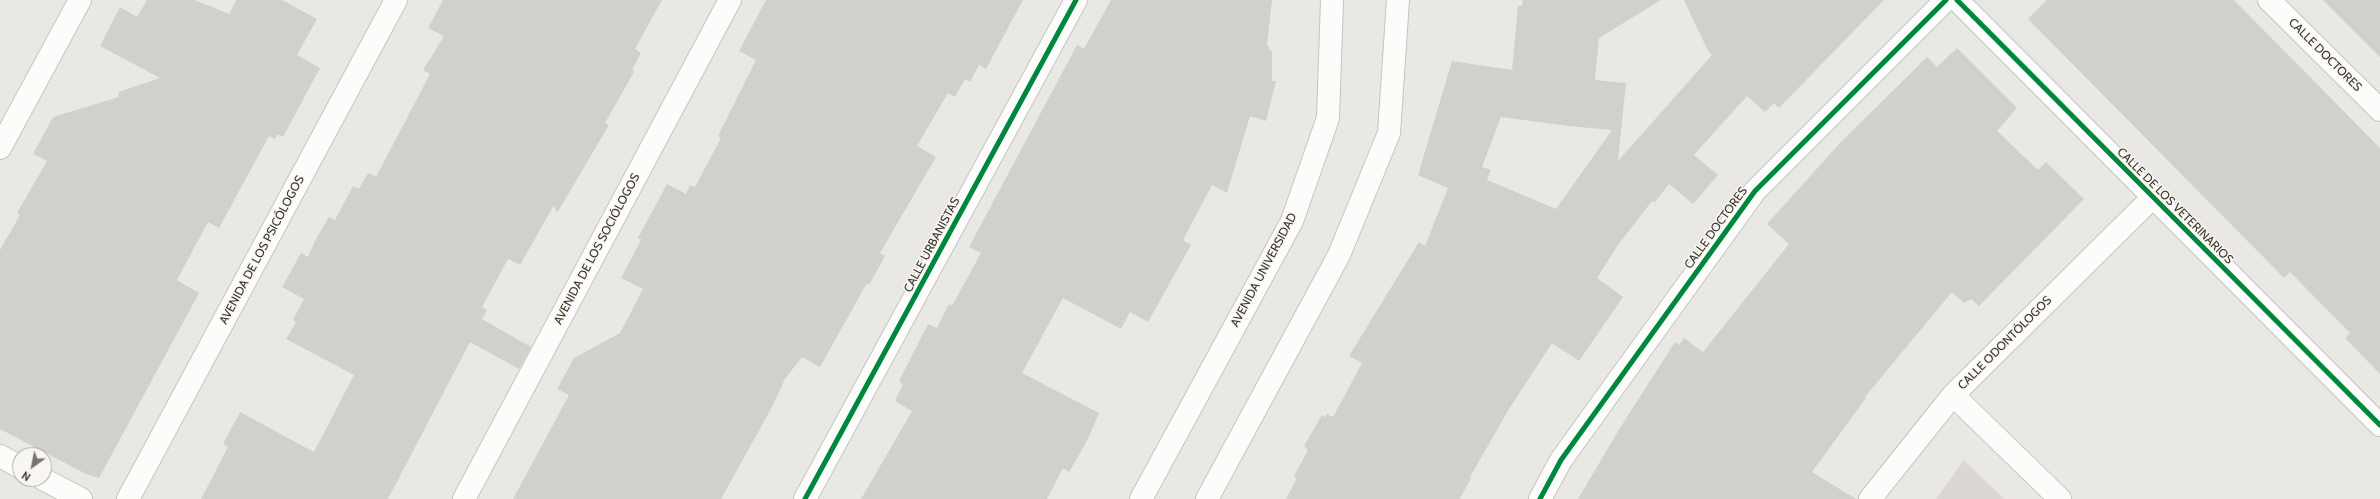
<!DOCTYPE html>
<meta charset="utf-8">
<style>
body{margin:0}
#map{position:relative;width:2380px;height:499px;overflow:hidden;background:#eae8e5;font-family:Cabin,sans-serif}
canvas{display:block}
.north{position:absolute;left:12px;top:447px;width:40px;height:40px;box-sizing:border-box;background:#f8f6f4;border:1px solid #aca9a1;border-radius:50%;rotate:213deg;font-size:11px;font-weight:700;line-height:16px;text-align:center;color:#3b3625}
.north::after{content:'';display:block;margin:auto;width:14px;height:18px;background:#787468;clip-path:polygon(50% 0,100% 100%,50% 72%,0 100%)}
</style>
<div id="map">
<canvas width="2380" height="499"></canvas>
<div class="north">N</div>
</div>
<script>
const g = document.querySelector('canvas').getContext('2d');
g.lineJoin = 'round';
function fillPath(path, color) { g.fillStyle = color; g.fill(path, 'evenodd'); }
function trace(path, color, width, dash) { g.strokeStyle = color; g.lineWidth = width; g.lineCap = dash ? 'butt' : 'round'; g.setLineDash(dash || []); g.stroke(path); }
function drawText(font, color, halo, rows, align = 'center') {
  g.font = font + ' Cabin,sans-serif'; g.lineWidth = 3; g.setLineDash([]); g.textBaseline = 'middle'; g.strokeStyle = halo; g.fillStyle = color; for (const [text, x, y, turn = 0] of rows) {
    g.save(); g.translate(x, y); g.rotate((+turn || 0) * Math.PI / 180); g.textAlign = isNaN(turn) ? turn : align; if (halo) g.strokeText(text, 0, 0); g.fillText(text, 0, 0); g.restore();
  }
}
const built = new Path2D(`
 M1964,460L2004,499H1936Z`);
const building = new Path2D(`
 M147,0H195L229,14L236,0H282L317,19L297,55L320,68L283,137L278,134L275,139L269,136L219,228L208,222L177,280L199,293L99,478L86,474L0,429V250L20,215L17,213L47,161L33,154L53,117L119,97L118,92L160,78L100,46L120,7L137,17Z
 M443,0H662L635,49L641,53L632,70L634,72L605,123L609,125L557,213L554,205L520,265L508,259L482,307L487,310L482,319L531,347L519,369L470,342L388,499H201L228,447L223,444L240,412L314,452L354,375L286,339L296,322L293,320L304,299L282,287L301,253L308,257L316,239L329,217L335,220L353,186L359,189L368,173L376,177L430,74L423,70L444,36L428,28Z
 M766,0H1023L986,69L979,65L970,82L965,79L955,97L948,93L917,146L936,157L880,253L885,256L869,285L867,283L820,367L802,357L785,379L772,407L721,499H513L569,395L557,389L574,358L620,333L643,289L621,278L641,240L638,238L667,184L686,194L690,185L695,187L721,138L718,136L756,60L739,51Z
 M1111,0H1272L1267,45L1272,52V81H1276L1266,121L1250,116L1227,193L1212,185L1183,240L1191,245L1148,322L1130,312L1121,329L1063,298L1022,373L1099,413L1087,441L1069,472L1063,468L1047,499H861L912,411L895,401L903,384L899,381L928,324L937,328L949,304L952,306L981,253L969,247L1077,45L1084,49Z
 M1523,0H1661L1599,38L1595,80L1626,83L1618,161L1712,55L1708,51L1684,0H1884L1779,108L1774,103L1765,112L1747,96L1694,155L1718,175L1693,204L1669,184L1655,202L1652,201L1618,245L1597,278L1623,297L1579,361L1552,343L1509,409L1470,477L1471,478L1460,499H1286L1297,478L1294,476L1308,450L1304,446L1322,415L1325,417L1327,414L1333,417L1362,363L1349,356L1419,242L1425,246L1448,188L1418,175L1452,61L1512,70L1518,6H1522ZM1501,117L1568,126L1612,130L1556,209L1487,180L1491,170L1482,167Z
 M2047,0H2234L2380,148V374L2345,338L2350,333L2290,272L2284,278L2028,19Z
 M2323,0H2380V57Z
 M1957,48L2017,108L1997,131L2038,170L2046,162L2084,199L1979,306L1971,299L1964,303L1952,292L1865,397L1866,398L1812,472L1856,499H1578L1620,428L1675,342L1679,345L1684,338L1703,352L1789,244L1767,224L1840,143L1927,57L1937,67Z`);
const minor = new Path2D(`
 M1957,0L2380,425
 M2269,0L2380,110
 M0,148L80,0
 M1953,395L2060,499
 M0,456L20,467
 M43,479L81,499
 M128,499L396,0
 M464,499L730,0
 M805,499L1076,0
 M1141,499L1292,221L1328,118L1332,0
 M1207,499L1339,255L1389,133L1398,0
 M1540,499L1561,460L1755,191L1946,0
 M1870,499L1953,395L2152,198`);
const cycleway = new Path2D(`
 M1957,0L2380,425
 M805,499L1076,0
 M1540,499L1561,460L1755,191L1946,0`);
const streetNames = [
 ["CALLE DOCTORES",2325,55,45],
 ["CALLE DE LOS VETERINARIOS",2175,206,45],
 ["CALLE DOCTORES",1716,228,-54],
 ["CALLE URBANISTAS",932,245,-62],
 ["AVENIDA DE LOS SOCIÓLOGOS",597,249,-62],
 ["AVENIDA DE LOS PSICÓLOGOS",262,250,-62],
 ["AVENIDA UNIVERSIDAD",1264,270,-62],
 ["CALLE ODONTÓLOGOS",2005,343,-45]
];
fillPath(built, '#dbd8d4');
fillPath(building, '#d2d0cd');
trace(minor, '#c6c4c1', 24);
trace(minor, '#fcfcfb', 22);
trace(cycleway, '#00873e', 5);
drawText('12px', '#3b3625', '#f8f6f4', streetNames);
</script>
